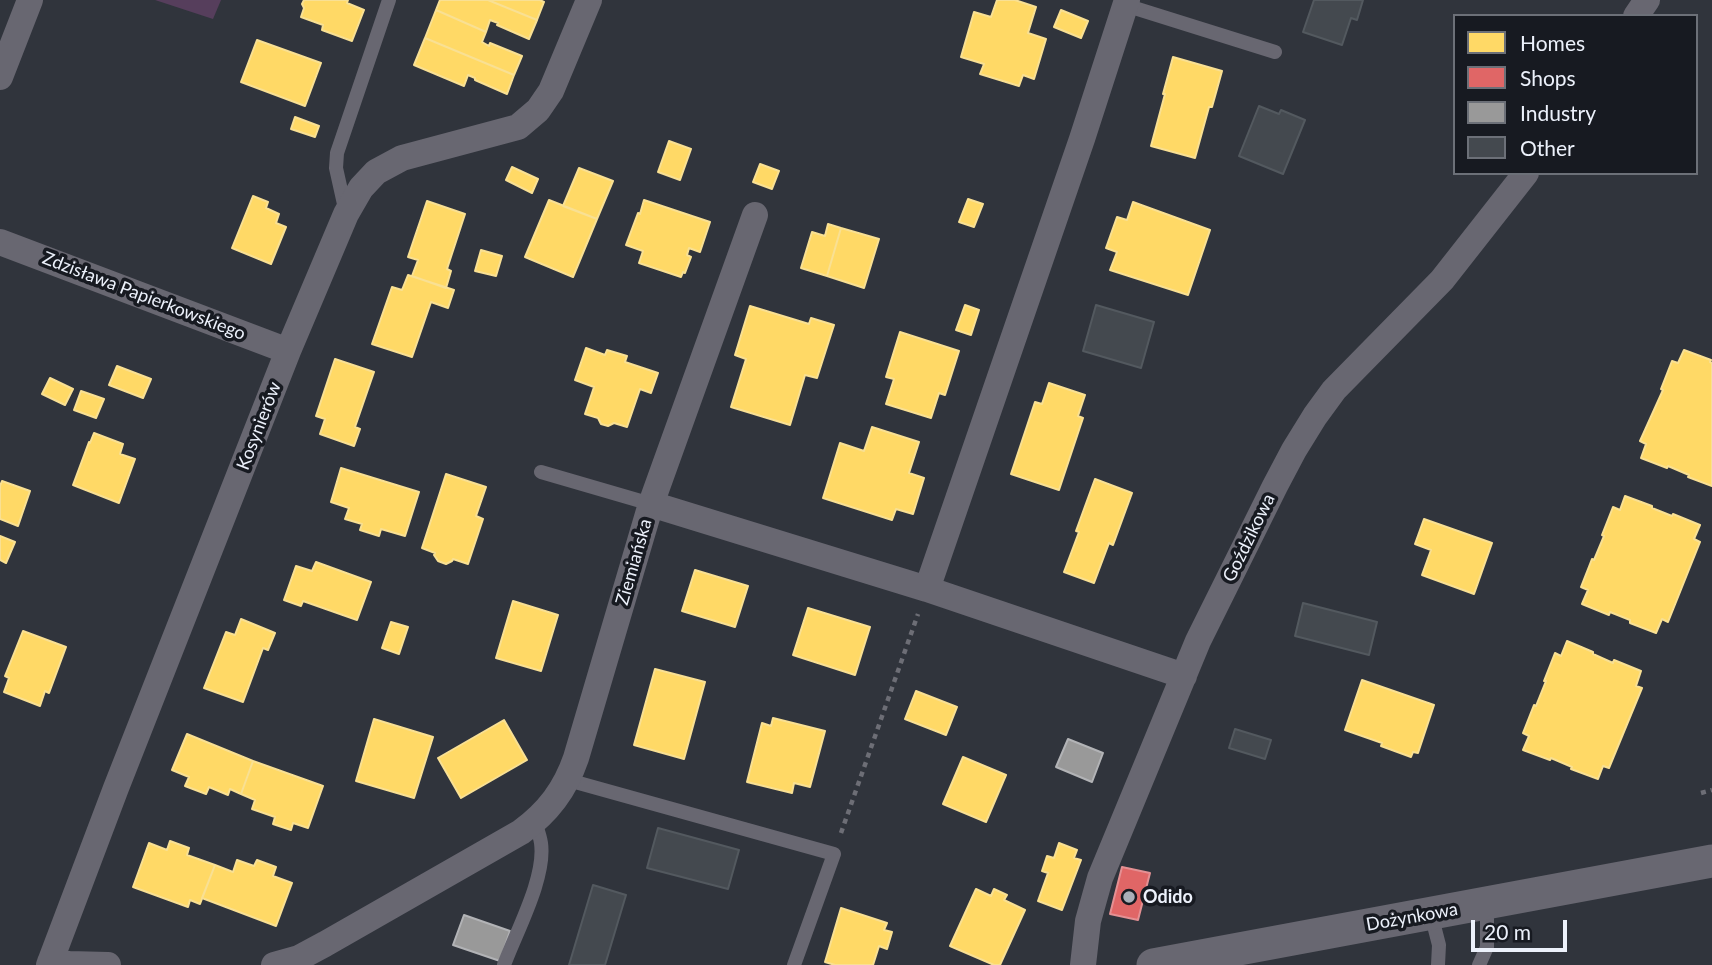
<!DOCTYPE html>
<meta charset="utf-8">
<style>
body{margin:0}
#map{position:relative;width:1712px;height:965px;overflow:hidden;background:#30343c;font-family:Lato,sans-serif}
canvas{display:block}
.legend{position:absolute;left:1453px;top:14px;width:245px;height:161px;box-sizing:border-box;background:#171a21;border:2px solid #6c7078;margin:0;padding:9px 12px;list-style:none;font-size:21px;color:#ecf1fb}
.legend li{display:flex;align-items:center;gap:14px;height:35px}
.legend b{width:35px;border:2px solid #6c7078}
.scale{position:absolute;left:1471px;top:920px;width:96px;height:32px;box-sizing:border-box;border:4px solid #ecf1fb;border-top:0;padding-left:9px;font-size:21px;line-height:24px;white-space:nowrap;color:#ecf1fb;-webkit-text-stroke:5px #171a21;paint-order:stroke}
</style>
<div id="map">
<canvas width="1712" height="965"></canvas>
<ul class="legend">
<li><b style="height:19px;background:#ffd966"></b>Homes</li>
<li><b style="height:19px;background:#e06666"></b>Shops</li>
<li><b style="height:19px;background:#999"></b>Industry</li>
<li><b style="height:19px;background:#44494f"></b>Other</li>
</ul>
<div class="scale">20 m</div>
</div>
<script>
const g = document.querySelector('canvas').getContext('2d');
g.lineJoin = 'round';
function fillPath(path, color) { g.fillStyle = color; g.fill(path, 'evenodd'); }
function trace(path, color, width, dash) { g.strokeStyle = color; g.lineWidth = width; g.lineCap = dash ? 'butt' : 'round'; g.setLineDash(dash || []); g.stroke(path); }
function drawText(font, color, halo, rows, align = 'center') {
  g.font = font + ' Lato,sans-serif'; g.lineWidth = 7; g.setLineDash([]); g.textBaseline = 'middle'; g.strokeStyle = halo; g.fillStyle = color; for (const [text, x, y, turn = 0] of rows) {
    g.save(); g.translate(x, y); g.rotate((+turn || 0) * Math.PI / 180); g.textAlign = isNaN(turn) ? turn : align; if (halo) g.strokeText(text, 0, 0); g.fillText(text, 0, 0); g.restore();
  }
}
const green = new Path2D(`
 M155,0H221L213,19Z`);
const homes = new Path2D(`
 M304,0H348L347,3L364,10L352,41L322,30L323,25L301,17L304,8L302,4Z
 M440,0H488L537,20L529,39L497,25L498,23L490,20L486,32L436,10Z
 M488,0H540L544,2L537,20Z
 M997,0H1015L1036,7L1028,33L1046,39L1034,79L1023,75L1019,86L980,74L984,64L961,57L974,12L991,17Z
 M436,10L486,32L482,42L489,46L490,43L522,56L514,75L425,38Z
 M1061,10L1088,21L1081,38L1054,27Z
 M425,38L514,75L507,94L475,80V78L468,75L464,86L414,65Z
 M257,40L321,63L305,106L241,82Z
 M1173,57L1222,71L1212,107H1209L1195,158L1151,146L1165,94H1163Z
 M295,117L319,126L315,137L291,129Z
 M669,141L691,149L680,180L658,172Z
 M760,164L779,171L772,189L753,182Z
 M512,167L538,179L532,193L506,180Z
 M579,168L613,181L597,219L563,206Z
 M253,196L268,202L266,208L279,214L276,223L286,227L271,264L232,248Z
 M968,199L983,204L974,227L959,222Z
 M549,200L597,219L573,277L525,257Z
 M644,200L710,222L700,252L689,248L687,255L691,257L685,273L683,272L681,277L639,263L643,251L626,245L638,213L640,214Z
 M427,201L465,214L447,269L451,271L446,288L412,276L418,260L408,257Z
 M1133,202L1210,230L1188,295L1110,270L1117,252L1106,248L1117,217L1127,220Z
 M828,224L841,228L827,276L801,268L812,232L825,236Z
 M841,228L879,239L864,288L827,276Z
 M481,250L502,256L496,276L475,271Z
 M408,275L454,290L448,308L431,302L412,357L372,344L392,287L402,290Z
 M965,305L979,310L971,335L956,330Z
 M750,306L809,324L811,318L834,325L817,378L805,375L790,425L731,407L746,359L735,355Z
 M900,332L959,351L945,395L939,393L931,418L886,404L894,379L886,377Z
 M586,348L605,355L607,350L627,356L625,362L658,373L651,393L640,389L627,427L614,423L608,426L601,424L598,418L585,414L594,387L575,380Z
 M1684,350L1711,360L1710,362L1712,363V486L1688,477L1689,475L1668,466L1667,468L1641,458L1646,444L1640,441L1663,390L1661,389L1672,361L1678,363Z
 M335,359L374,372L355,427L360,429L354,446L320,434L325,419L316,416Z
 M117,366L151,379L143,398L109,385Z
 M50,378L73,389L65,405L42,394Z
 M1049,383L1085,395L1078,416L1083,418L1059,490L1011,474L1035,402L1042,404Z
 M81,391L104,399L96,418L74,410Z
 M872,427L919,442L909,473L924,478L913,514L896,509L892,520L823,498L840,443L864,451Z
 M94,433L123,444L120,454L135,459L119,503L73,485L89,442L90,443Z
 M341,468L419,492L405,536L381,529L379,536L360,530L362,524L345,519L349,508L331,502Z
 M446,474L486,487L476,516L483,519L468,564L453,559L452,561L446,564L438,561L434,555L435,553L422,548Z
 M1095,479L1132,493L1113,545L1109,543L1094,583L1064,572L1079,532L1076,531Z
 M2,481L30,491L18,526L0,519V486Z
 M1625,496L1652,506V508L1672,516L1673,514L1700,525L1694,539L1700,542L1668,622L1662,619L1656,633L1630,623V620L1610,612L1609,615L1582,604L1588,590L1581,587L1592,559L1594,560L1604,536L1602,535L1613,507L1620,510Z
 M1424,519L1492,543L1474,594L1422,575L1431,550L1415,544Z
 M0,536L15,542L6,563L0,560Z
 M316,562L371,582L357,620L303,601L301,606L284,600L296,566L312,571Z
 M695,570L748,586L735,627L682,611Z
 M513,601L558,615L541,671L496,658Z
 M808,608L870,627L855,675L793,655Z
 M241,619L275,633L268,650L263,648L243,702L204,688L226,632L235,635Z
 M391,622L408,627L399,654L382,648Z
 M23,631L66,647L49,693L45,691L40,706L4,692L9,678L5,676Z
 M1567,641L1593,652V654L1613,663L1614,660L1641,671L1636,686L1642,688L1609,768L1603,766L1598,779L1571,769L1572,767L1551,758L1550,760L1523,750L1529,736L1523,733L1534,705L1536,706L1546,681H1544L1555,653L1561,656Z
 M655,669L705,682L684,759L634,745Z
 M1362,680L1434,705L1418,753L1413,752L1411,757L1381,746L1382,743L1345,730Z
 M916,691L957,707L946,735L905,719Z
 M773,718L825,731L810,787L794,783L792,793L747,782L762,723L771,726Z
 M374,719L433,737L414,798L356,781Z
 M504,720L527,760L461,798L438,758Z
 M187,734L253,761L241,794L230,789L228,795L209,787L206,794L185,786L189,777L172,770Z
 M963,757L1006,775L986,822L943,804Z
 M253,761L323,786L308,828L293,823L291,830L273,824L275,817L252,809L255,800L241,794Z
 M170,841L189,848L187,855L215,865L200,904L190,900L188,907L133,887L149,843L167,850Z
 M1059,843L1077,850L1074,858L1081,860L1062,910L1038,901L1048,873L1042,871L1047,856L1054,858Z
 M237,860L254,866L257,860L276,867L273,876L292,883L276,926L202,898L215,865L233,872Z
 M976,889L991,896L994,889L1007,895L1004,900L1025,910L1000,965H994L950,946Z
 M841,908L887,923L884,930L892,932L887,949L879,946L873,965H835L825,962Z`);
const shops = new Path2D(`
 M1122,867L1150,873L1138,920L1110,914Z`);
const industry = new Path2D(`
 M1068,739L1103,753L1092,782L1056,767Z
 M464,915L510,931L500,961L453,945Z`);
const building = new Path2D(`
 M1314,0H1363L1357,20L1351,18L1342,45L1303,32Z
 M1259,106L1279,114L1281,110L1305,120L1283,174L1239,156Z
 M1096,305L1154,322L1141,368L1083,351Z
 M1303,603L1377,622L1369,655L1295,636Z
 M1235,729L1271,740L1265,759L1229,748Z
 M658,828L739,850L728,889L647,868Z
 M593,885L626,895L605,965H569Z`);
const path = new Path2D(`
 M1701,793L1712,790
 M841,833L918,614`);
const service = new Path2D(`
 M1125,5L1275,52
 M346,213L336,168L337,153L389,0
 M541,472L651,504
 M568,780L834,854L794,965
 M1431,914L1439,945L1438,965
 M504,965C516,932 546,878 541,843C540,836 537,828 535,822
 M1479,965L1487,947V919L1484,904`);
const minor = new Path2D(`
 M1636,16L1647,0
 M0,77L30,0
 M0,242L288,351
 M651,504L927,589L1184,676
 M927,589L1082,139L1127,0
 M50,962L69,964L108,965
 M49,965L116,788L288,351L346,214L361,188L376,172L402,158L518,127L538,110L551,91L589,0
 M274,965L299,958L325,944L521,832C548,812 565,790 576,758L651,504L755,215
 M1083,965L1088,921L1100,878L1198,641L1275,486L1294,450L1315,416L1334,390L1442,280L1526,173`);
const tertiary = new Path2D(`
 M1153,965L1712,861`);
const markers = [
 [1129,897,7,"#aaafb8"]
];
const streetNames = [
 ["Zdzisława Papierkowskiego",144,296,21],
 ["Kosynierów",259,426,-69],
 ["Goździkowa",1249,538,-64],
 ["Ziemiańska",634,562,-74],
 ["Dożynkowa",1412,917,-10]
];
const poiNames = [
 ["Odido",1143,897]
];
fillPath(green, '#563e5c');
fillPath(homes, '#ffd966');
trace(homes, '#f9e093', 2);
fillPath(shops, '#e06666');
trace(shops, '#e49093', 2);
fillPath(industry, '#999');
trace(industry, '#b2b3b6', 2);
fillPath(building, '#44494f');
trace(building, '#53595f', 2);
trace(path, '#6d6e76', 4.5, [5, 5]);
trace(service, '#686771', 14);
trace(minor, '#686771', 26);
trace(tertiary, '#686771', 33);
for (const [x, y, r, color] of markers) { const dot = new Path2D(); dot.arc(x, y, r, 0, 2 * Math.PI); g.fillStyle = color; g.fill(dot); trace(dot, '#171a21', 2.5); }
drawText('18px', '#ecf1fb', '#171a21', streetNames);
drawText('bold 18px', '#ecf1fb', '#171a21', poiNames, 'left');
</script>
